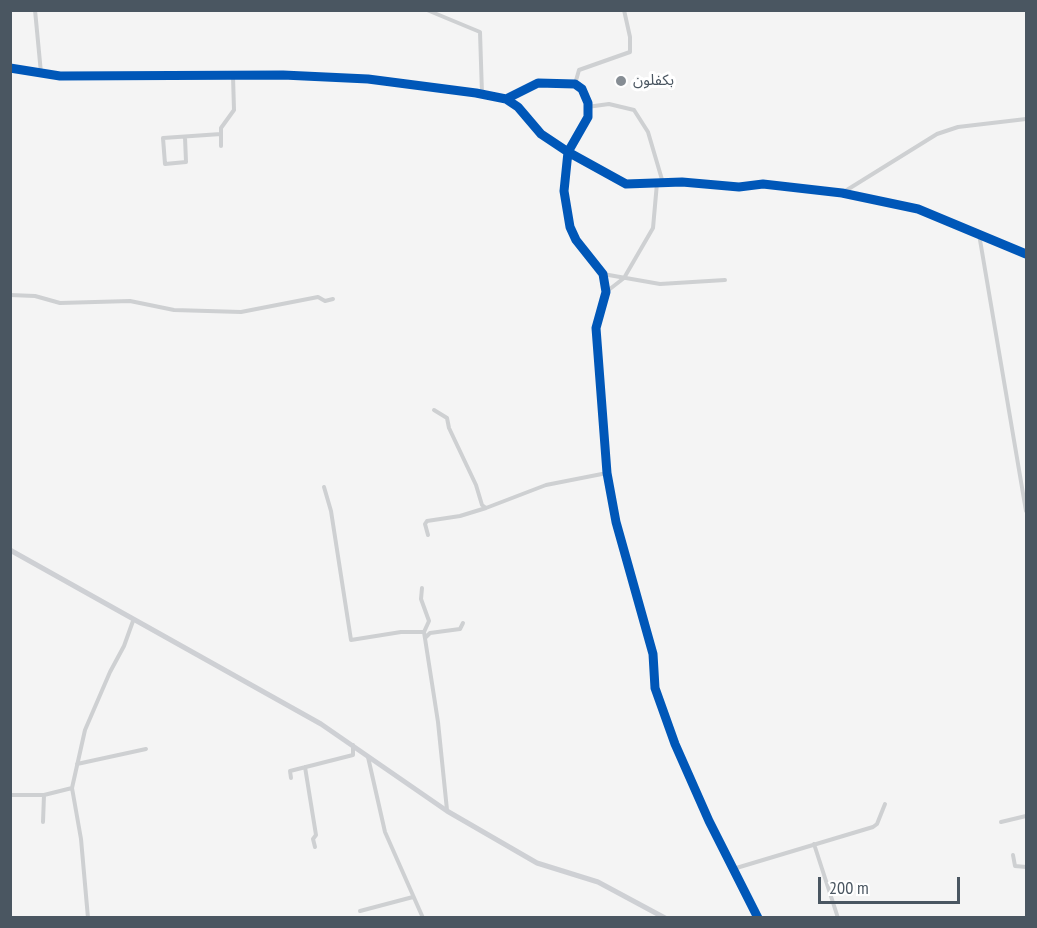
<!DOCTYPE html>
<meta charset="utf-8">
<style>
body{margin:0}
#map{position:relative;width:1037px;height:928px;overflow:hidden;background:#f4f4f4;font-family:"PT Sans Narrow",sans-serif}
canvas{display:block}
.frame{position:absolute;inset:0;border:12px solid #4a5661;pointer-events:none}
.scale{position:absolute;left:818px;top:877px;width:142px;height:27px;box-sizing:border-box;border:3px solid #4a5661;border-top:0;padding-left:8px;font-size:18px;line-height:21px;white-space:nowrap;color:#4a5661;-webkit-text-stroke:4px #fff;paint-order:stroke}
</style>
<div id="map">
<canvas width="1037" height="928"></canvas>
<div class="frame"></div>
<div class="scale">200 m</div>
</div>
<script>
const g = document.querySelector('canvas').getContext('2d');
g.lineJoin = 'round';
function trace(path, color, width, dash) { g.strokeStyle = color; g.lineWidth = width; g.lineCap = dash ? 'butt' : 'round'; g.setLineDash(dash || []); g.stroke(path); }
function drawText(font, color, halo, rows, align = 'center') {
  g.font = font + ' "PT Sans Narrow","Noto Sans Arabic",sans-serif'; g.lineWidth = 6; g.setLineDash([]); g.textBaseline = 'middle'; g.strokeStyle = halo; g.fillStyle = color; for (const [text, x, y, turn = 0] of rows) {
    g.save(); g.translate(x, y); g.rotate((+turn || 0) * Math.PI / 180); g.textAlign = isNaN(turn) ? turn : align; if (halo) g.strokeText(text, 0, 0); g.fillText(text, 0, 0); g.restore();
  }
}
const street = new Path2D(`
 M35,10L41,73
 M427,10L480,32L482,94
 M575,84L579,70L630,52V37L624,10
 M587,107L609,104L634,110L648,132L663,183
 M185,137L186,162L165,164L163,138L221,134
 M221,146V128L234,110L233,76
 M842,193L937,134L958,127L1026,119
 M979,234L1026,511
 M603,274L660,284L725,280
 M606,292L624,278L653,228L657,183
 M10,295L35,296L60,303L130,301L174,310L241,312L318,297L325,301L333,299
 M434,410L447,418L449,428L476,485L482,505L486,508L546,485L607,473
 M324,487L331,511L351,640L401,632H424L438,722L447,810
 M428,535L425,524L427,521L460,516L486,508
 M422,588L421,599L429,621L424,632
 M426,637L430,633L460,629L463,623
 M368,757L385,832L423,918
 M77,764L146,749
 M305,767L316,835L313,839L315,847
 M291,778L290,771L353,755V745
 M10,795H44
 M43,822L44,795L72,788
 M1001,822L1026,816
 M814,844L838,918
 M1013,855L1015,866L1026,867
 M733,869L873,827L877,824L885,804
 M360,911L413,897
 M88,918L81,839L72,788L85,730L110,672L124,646L133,621`);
const secondary = new Path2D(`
 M10,68L60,76L283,75L368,79L476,93L506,99L518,107L541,134L568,152L626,184L682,182L739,187L763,184L842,193L918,209L1026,254
 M506,99L538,83L575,84L582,89L588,103V117L568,152L564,191L570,227L576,240L603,274L606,292L596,328L607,473L616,522L653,654L655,688L675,744L709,821L758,918
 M10,550L321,724L447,811L537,863L598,882L665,918`);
const cycleway = new Path2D(`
 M10,68L60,76L283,75L368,79L476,93L506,99L518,107L541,134L568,152L626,184L682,182L739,187L763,184L842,193L918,209L1026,254
 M506,99L538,83L575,84L582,89L588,103V117L568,152L564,191L570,227L576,240L603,274L606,292L596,328L607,473L616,522L653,654L655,688L675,744L709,821L758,918`);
const markers = [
 [621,81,6,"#868d94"]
];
const poiNames = [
 ["بكفلون",633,81]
];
trace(street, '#ced0d2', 4);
trace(secondary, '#ced0d4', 5);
trace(cycleway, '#0057b8', 9);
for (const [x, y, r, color] of markers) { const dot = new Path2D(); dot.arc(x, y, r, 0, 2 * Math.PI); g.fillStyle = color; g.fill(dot); trace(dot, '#fff', 2); }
drawText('15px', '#4a5661', '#fff', poiNames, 'left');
</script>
